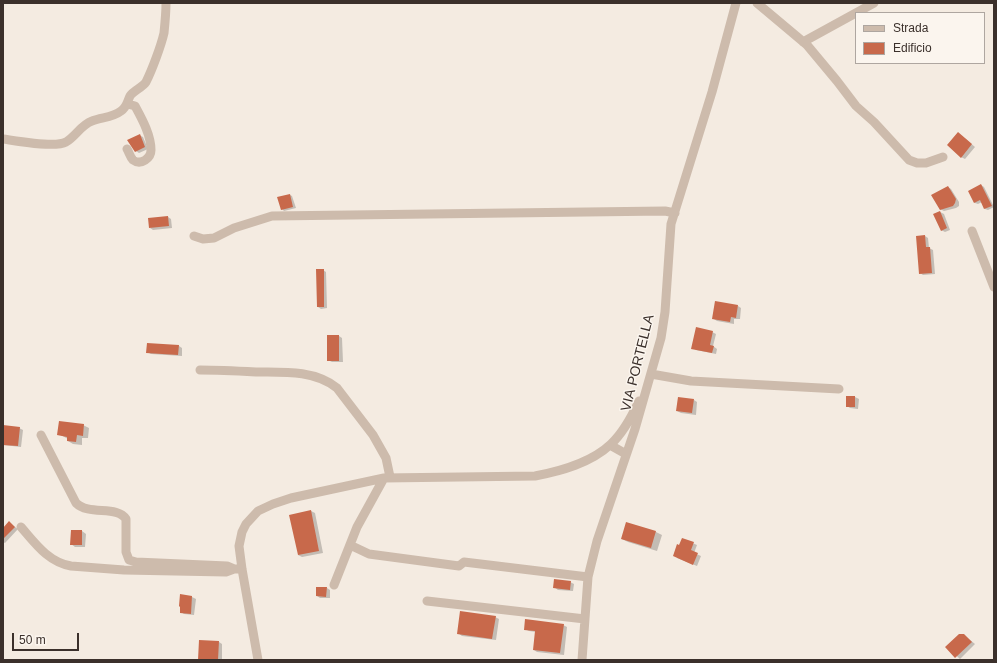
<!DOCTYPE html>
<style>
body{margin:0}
#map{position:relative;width:997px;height:663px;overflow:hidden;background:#f4ebe1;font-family:Arial,sans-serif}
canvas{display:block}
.frame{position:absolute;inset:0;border:4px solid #3b302b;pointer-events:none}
.legend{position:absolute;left:855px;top:12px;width:130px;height:52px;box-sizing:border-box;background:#fbf5ee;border:1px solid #aea6a0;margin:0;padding:5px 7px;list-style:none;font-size:12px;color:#3b302b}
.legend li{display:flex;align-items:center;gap:8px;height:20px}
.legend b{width:20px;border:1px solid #aea6a0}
.scale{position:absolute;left:12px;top:633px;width:67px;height:18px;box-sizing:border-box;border:2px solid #3b302b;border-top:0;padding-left:5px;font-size:12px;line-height:14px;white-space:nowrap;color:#3b302b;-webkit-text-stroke:3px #fbf5ee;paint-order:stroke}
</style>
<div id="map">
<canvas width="997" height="663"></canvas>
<div class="frame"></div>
<ul class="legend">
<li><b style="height:5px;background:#cdbbac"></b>Strada</li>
<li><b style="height:11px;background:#c8694b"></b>Edificio</li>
</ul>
<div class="scale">50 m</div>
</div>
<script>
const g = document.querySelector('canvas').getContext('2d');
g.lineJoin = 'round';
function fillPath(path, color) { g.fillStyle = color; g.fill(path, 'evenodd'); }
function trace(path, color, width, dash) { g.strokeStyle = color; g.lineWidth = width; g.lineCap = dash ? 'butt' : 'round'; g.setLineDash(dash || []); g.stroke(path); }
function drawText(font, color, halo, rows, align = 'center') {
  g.font = font + ' Arial,sans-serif'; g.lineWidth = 3; g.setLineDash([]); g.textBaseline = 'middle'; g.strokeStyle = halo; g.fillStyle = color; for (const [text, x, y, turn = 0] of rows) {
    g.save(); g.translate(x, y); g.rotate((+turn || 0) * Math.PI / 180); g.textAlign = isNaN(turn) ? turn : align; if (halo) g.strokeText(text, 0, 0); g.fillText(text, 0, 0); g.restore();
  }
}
const shadow = new Path2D(`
 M139,135L143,137L148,149L139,153L136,151Z
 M962,136L975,147L965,159L961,157Z
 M981,185L984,187L994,207L988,210L985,209L982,202L978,204L975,203L969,191Z
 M948,187L951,189L959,202V206L956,208L944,211L940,209Z
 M290,195L292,196L296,208L284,211L282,209Z
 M940,212L944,214L950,230L945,232L941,230Z
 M168,217L171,219L172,228L153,230L150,228Z
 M925,236L928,238L929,248L933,250L935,274L923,275L920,273Z
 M323,270L326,272L327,308L321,309L318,307Z
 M738,306L741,308L740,319H734V324L717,321L714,319Z
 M712,332L716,334L713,346L717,349L716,354L696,350L693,348Z
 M339,336L342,338L343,362H332L328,360Z
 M179,346L182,348V356L151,354L147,352Z
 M847,397H855L859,399L858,409L850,408L847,406Z
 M694,400L697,402L696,415L681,413L677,411Z
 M83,425L89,428L88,438H82V445L73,444L68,441V439L59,434Z
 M19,428L23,430L21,447L3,445Z
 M311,511L315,513L323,553L302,557L298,555Z
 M9,523L18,529L5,543L3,542V529Z
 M627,523L656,532L662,535L657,551L628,542L622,539Z
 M82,531L86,534L85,547H75L71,544Z
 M683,539L697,545L694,553L701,556L697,566L677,558Z
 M570,582L574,584L573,591L558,590L554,587Z
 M327,588L330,590V598H320L317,596Z
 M181,595L192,597L196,599L194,615L184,614L181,612Z
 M495,617L499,619L496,640L462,636L458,633Z
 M563,625L567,627L564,655L537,652L534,650L536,632L529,631L525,629Z
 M964,635L975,644L960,659L947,647Z
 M219,642L222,644V660H199Z`);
const building = new Path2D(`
 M958,132L972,144L961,158L947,145Z
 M140,134L145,147L135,152L127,140Z
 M981,184L992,206L984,209L980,200L974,203L968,191Z
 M948,186L956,199L955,203L953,206L940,210L931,195Z
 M290,194L293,207L281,210L277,197Z
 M940,211L947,228L941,231L933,214Z
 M168,216L169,226L149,228L148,218Z
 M925,235L926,247H930L932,273L919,274L916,236Z
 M316,269H324V307H317Z
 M715,301L738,305L736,318L731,317L730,322L712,319Z
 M696,327L713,331L710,345L714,346L712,353L691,349Z
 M327,335H339V361H327Z
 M147,343L179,345L178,355L146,353Z
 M846,396H855V407H846Z
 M678,397L694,399L692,413L676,411Z
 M59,421L84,424L83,436L77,435L76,442L67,441V437L57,435Z
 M3,425L20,427L18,446L3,445Z
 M311,510L319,551L298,555L289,515Z
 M9,521L15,527L3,539V528Z
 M626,522L656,531L651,548L621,539Z
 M71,530H82V545H70Z
 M682,538L694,542L691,550L698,553L693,565L673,556L677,544L679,545Z
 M554,579L571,581L570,590L553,588Z
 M316,587H327L326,597L316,596Z
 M180,594L192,596L191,614L180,613V607L179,606Z
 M460,611L496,616L492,639L457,634Z
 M525,619L564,624L560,653L533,650L535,631L524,630Z
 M959,634H964L972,642L955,658L945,647Z
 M199,640L219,641L218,660H198Z`);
const street = new Path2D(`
 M757,3L807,45L837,81L856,106L874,122L909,160L917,163H926L943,157
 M803,42L874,3
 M3,139C17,141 55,148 66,142C76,136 81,125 92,121C102,117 112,118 121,111C127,107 127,102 130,96C134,90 142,88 146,82C152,70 161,46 164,33C165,23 166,13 166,3
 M127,149C129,152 130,157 133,160C141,166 151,158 151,150C151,135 142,119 135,106L128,104
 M972,231L994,287
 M194,236L203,239L214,238L234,228L272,216L665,211L675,213
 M200,370C219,370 238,371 256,372C283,372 315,370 337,388L373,435L386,458L390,477
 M651,374L691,381L839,389
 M41,435L76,503C89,516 117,505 126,519V552L129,560L136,562L227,566L234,569H242
 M610,445L626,454
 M21,527C35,543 48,562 71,566L124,570L226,572L234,569
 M350,545L369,554L459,566L464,562L588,577
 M334,585L357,527L384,478
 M427,601L585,619
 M258,660L242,569L239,546L242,532L246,524L258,511L273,504L291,498L384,478L535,476C561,471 591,463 611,444C623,433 632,416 639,401
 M582,660L588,577L597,541L635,429L661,338L665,312L671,224L712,92L736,3`);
const streetNames = [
 ["VIA PORTELLA",638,363,-76]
];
fillPath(shadow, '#0003');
fillPath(building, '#c8694b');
trace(street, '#cdbbac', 9);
drawText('14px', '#3b302b', '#fbf5ee', streetNames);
</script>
